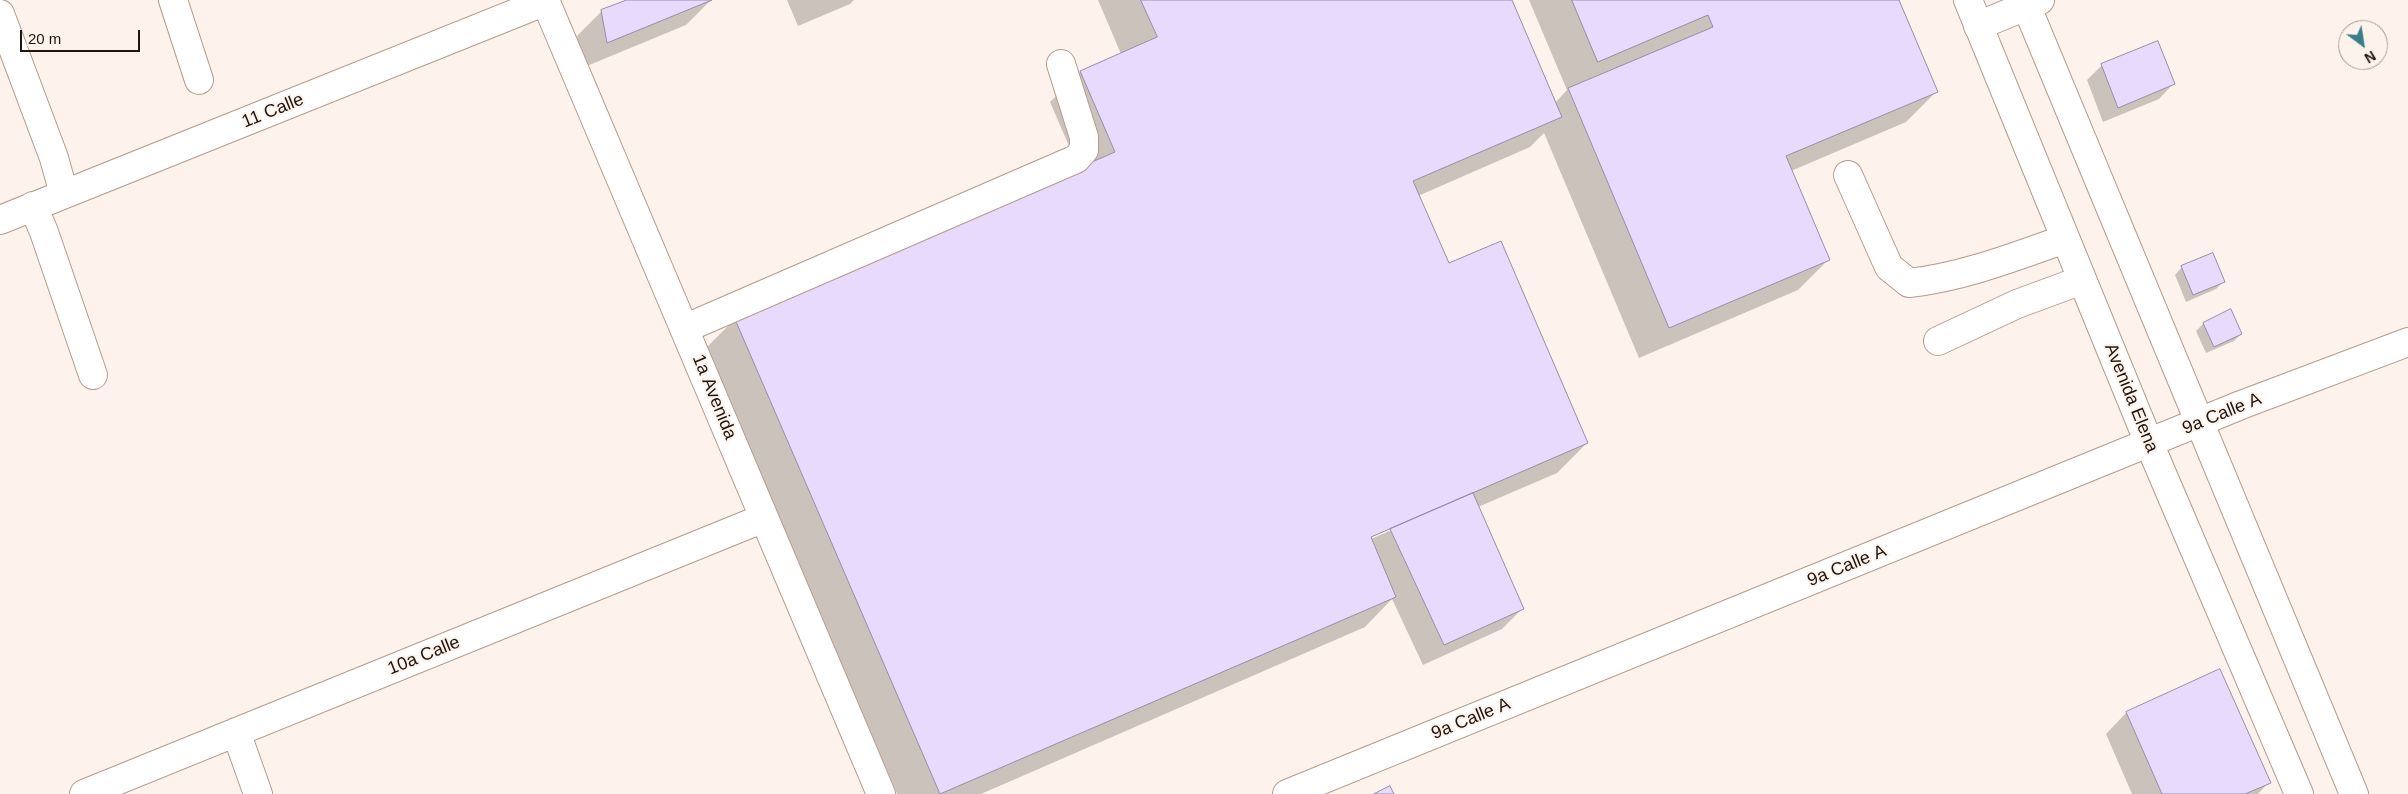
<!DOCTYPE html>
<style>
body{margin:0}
#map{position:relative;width:2408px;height:794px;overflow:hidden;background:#fef3ec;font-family:Arial,sans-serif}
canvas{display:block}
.north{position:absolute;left:2338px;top:20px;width:50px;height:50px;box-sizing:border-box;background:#fef3ec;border:1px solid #a59a94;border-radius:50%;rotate:149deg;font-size:14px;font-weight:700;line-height:20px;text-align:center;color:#1f150f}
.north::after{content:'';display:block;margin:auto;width:18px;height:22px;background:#387f89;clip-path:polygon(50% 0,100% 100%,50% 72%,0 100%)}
.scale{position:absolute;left:20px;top:30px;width:120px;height:22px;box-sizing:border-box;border:2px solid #1f150f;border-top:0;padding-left:6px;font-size:15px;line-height:18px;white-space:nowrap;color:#1f150f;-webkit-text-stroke:4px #fef3ec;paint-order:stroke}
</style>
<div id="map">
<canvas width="2408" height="794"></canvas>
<div class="north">N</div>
<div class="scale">20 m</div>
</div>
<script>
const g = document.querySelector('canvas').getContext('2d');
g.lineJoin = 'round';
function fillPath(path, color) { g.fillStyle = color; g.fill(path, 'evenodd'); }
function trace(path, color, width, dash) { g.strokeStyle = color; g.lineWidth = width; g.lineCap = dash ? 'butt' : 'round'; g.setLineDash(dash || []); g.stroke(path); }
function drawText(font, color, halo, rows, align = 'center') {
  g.font = font + ' Arial,sans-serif'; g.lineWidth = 4; g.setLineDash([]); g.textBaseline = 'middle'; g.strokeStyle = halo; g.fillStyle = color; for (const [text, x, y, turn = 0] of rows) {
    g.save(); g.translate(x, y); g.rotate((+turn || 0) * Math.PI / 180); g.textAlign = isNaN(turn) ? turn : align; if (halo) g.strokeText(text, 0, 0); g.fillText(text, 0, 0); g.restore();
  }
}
const shadow = new Path2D(`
 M630,0H711L686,25L582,68L577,36L602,11Z
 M787,0H854L850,4L798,26Z
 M1098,0H1510L1555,103L1567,90L1529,0H1897L1936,92L1906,122L1791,171L1828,260L1798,290L1639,358L1544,133L1530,147L1418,196L1448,265L1587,443L1557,473L1478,507L1522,609L1502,629L1423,665L1392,599L1365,627L981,794H897L705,349L735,319L1079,169L1050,102L1080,72L1121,54ZM1400,524L1401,526L1366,541L1365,539Z
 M2102,65L2173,84L2159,99L2103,122L2087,80Z
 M2182,267L2224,281L2216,289L2186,302L2175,275Z
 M2231,311L2241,334L2234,341L2206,353L2196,331L2203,324Z
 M2126,713L2269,782L2258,794H2132L2106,734Z`);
const building = new Path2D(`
 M627,0H712L607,43L601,10Z
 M1141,0H1512L1562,117L1413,181L1449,263L1501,241L1588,443L1371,537L1396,597L940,794L734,317L1115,152L1080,71L1157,37Z
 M1572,0H1899L1938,92L1786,156L1830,260L1669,328L1568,88L1713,27L1708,15L1598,62Z
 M2158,41L2175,84L2118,108L2101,64Z
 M2213,253L2225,282L2193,295L2181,266Z
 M2231,309L2242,334L2214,347L2203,323Z
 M1473,493L1524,609L1444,645L1390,529Z
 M2220,669L2271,783L2245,794H2162L2126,712Z
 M1390,786L1394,794H1374Z`);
const minor = new Path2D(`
 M173,0L199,80
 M545,0L881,794
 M0,14L54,158L64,194
 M1978,26L2040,0
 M1848,175L1889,267L1909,283C1963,277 2014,257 2065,239
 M33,206L44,232L93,375
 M0,220L546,1
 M686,328L1076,159L1084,150V137L1061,64
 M1938,341L2017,304L2082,280
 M236,732L258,794
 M84,794L764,518
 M1287,794L2241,405L2408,342`);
const major = new Path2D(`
 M1968,0L2149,443L2299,794
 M2024,0L2354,794`);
const streetNames = [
 ["11 Calle",273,111,-22],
 ["1a Avenida",714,397,68],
 ["Avenida Elena",2131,398,68],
 ["9a Calle A",2222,414,-22],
 ["9a Calle A",1847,566,-22],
 ["10a Calle",424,656,-22],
 ["9a Calle A",1471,719,-22]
];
fillPath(shadow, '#0003');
fillPath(building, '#e7dafc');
trace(building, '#978da6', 1);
trace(minor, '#b49b8b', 30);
trace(major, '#b49b8b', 30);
trace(minor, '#fff', 28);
trace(major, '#fff', 28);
drawText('18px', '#1f150f', '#fef3ec', streetNames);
</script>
